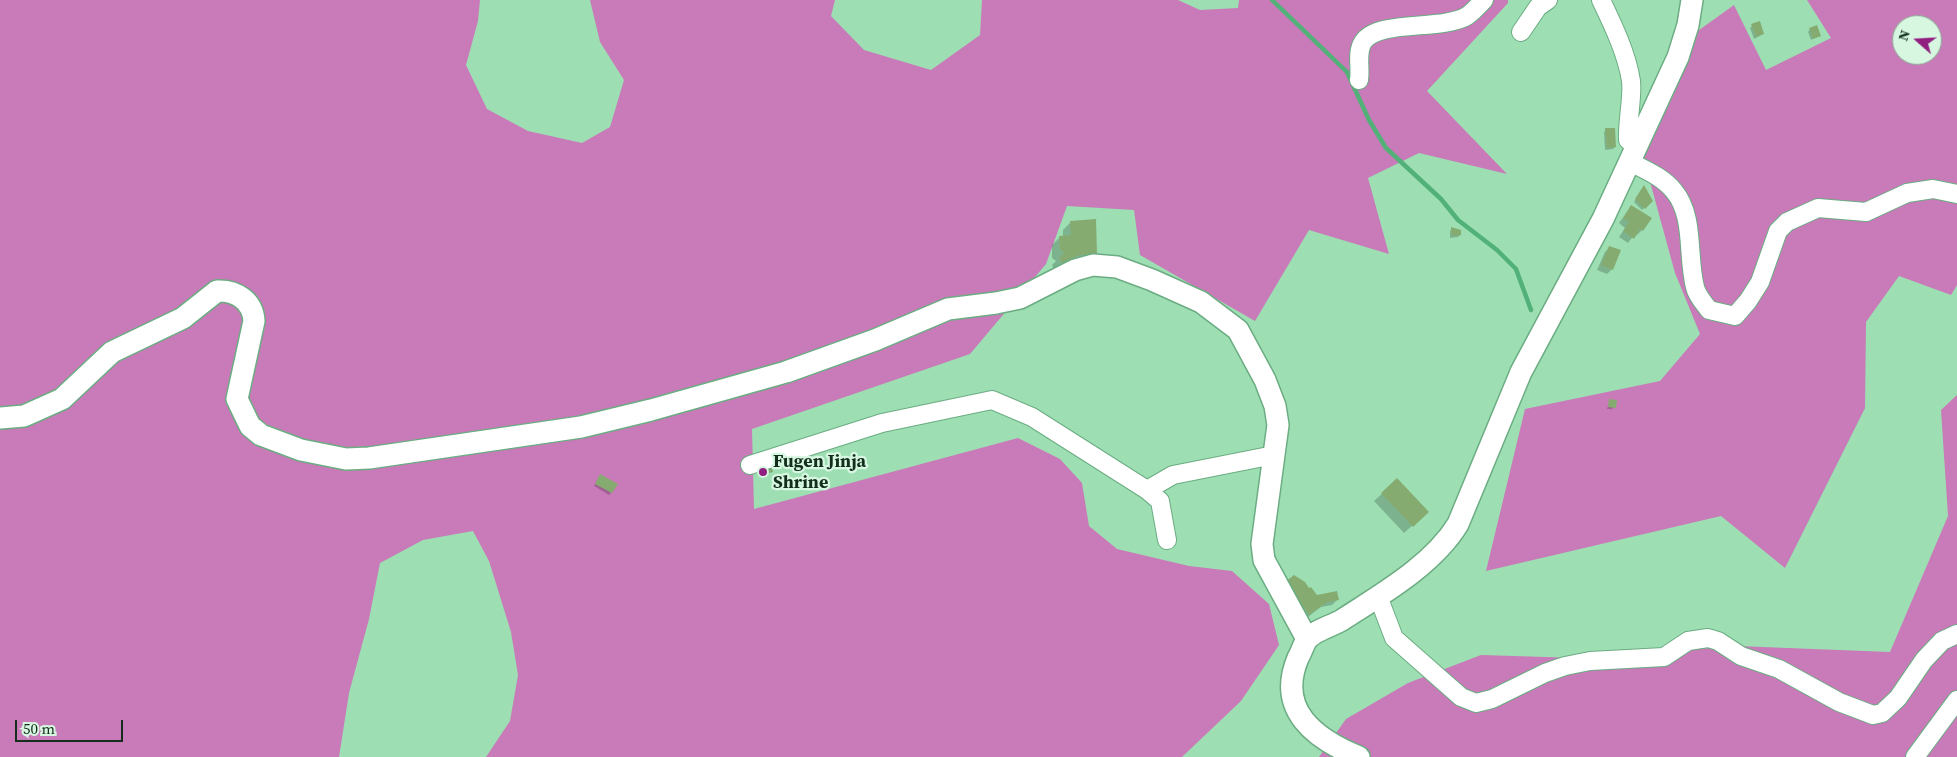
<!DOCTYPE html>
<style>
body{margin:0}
#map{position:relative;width:1957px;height:757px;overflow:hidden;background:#9ddfb3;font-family:"Source Serif 4",serif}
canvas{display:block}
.north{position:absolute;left:1892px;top:15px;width:50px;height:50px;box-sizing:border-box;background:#d7f7e1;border:1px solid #89a793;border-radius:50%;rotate:289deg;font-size:14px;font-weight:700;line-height:20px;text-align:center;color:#132e1d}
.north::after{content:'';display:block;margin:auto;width:18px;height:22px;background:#911f80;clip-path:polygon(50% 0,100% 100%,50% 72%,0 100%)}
.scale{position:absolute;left:15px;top:720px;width:108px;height:22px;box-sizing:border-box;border:2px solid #132e1d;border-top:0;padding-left:6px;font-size:15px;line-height:18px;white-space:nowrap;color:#132e1d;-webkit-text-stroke:4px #d7f7e1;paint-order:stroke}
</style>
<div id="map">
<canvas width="1957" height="757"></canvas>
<div class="north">N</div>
<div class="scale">50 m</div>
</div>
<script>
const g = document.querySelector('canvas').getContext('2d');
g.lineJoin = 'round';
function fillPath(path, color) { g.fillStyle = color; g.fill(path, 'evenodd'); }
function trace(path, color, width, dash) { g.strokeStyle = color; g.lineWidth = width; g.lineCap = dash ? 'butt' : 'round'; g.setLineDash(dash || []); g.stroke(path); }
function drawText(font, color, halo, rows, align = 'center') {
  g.font = font + ' "Source Serif 4",serif'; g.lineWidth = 4.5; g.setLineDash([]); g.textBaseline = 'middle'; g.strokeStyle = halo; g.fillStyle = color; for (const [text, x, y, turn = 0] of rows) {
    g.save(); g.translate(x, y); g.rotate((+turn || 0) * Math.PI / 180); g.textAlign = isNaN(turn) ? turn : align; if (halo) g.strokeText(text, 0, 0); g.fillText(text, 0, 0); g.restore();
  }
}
const forest = new Path2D(`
 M0,0H480L478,21L466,65L487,109L528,131L582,143L610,127L624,80L600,42L590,0H835L831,16L864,50L931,70L980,35L982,0H1178L1200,10L1238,8L1239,0H1508V3L1427,91L1507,174L1419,153L1368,178L1389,254L1309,230L1255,321L1140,255L1134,210L1067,206L1046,264L970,354L752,429L754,509L1018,438L1060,459L1082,483L1089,526L1117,549L1189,566L1232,571L1269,604L1279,645L1241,701L1182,757H486L510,721L518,675L511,632L489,561L473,531L423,540L380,563L369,619L349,693L339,757H0Z
 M1807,0H1957V285L1951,295L1899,276L1866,322L1865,408L1785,568L1721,516L1486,571L1525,409L1660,381L1700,334L1675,273L1643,156L1695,33L1734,5L1766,70L1831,38ZM1902,25H1932V55H1902Z
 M1957,395V757H1319L1346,719L1408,683L1481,655L1579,658L1737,646L1890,652L1948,516L1941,410Z`);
const shadow = new Path2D(`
 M1752,26L1763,34L1754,39L1750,28Z
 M1810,29L1820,35L1811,40L1808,32Z
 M1606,130L1615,147L1613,149L1605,150L1604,132Z
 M1642,189L1651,201L1642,210L1634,202Z
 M1631,207L1642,230L1637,235L1635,234L1628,243L1619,237L1625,228L1619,223Z
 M1071,222L1096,253L1088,261L1054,270L1052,265L1056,261L1052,258V245L1060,237H1063V230Z
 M1452,228L1460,235L1458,237L1450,238V231Z
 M1610,247L1612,269L1607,274L1597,270L1605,252Z
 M1610,400L1614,407L1612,409H1607Z
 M765,467L772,471L764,475L762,469Z
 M598,478L611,493L609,495L594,486Z
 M1397,480L1427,512L1404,533L1374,501Z
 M1281,588L1309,590L1317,596L1337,600L1332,605L1321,607L1304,620Z`);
const stream = new Path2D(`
 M1272,0L1347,72L1369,120L1386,148L1441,199L1458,220L1497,250L1516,269L1531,310`);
const building = new Path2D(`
 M1760,21L1764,34L1756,37L1751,24Z
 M1817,25L1821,36L1813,39L1809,28Z
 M1605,128H1615L1616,147L1607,148Z
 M1644,185L1653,201L1645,209L1635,199Z
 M1631,205L1652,218L1643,231L1640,229L1634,239L1623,231L1629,222L1623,218Z
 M1096,219L1097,254L1079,255L1062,263L1059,257L1064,254L1062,250L1060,251L1059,236L1071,235L1070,221Z
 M1451,227L1461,230V235L1452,236Z
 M1609,246L1621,250L1613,270L1601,265Z
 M1609,399L1617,400L1616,408L1608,407Z
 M771,464L773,472L766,474L764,466Z
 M600,474L618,484L612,493L595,484Z
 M1397,478L1429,512L1413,527L1381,493Z
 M1294,575L1305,582L1309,588L1311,587L1317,595L1337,591L1339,600L1327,602L1309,615L1285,582Z`);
const minor = new Path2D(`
 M1601,0C1613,25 1627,54 1631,81C1633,96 1627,123 1628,140L1636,147
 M1521,32L1538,7L1548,0
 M1359,80C1361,67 1356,53 1363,42C1378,19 1442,31 1467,16C1473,12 1479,5 1484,0
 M1630,162C1645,170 1663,177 1674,191C1695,216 1687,257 1695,287C1697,296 1704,303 1709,310L1735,316L1748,301L1760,282L1778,231L1787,222L1818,208L1866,212L1907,193L1933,189L1957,194
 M750,465L882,423L992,400L1032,417L1147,490L1173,475L1274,455
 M1147,490L1160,501L1167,540
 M1378,596L1394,638L1461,697L1476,703L1492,699L1545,673L1565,666L1590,661L1664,657L1688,641L1708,638L1718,641L1741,656L1779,669L1839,702L1873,715L1882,713L1898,698L1924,660L1942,641L1957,634
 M1915,757L1957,700`);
const tertiary = new Path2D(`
 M0,418L24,416L62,399L112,352L183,318L217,291C236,290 253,301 254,321L237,399L250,426L261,435L301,450L346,459L369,458L581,427L651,410L786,372L875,340L948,309L996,303L1020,298L1075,270L1093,265L1117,267L1152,280L1201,302L1238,330L1265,380L1275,406L1278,425L1262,544L1264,560L1307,639
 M1359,757C1315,739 1276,710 1298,658C1301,653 1303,646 1306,641C1312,631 1332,626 1342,620C1382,594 1433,565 1458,524L1521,372L1603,219L1678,57L1688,25L1692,0`);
const markers = [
 [763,472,5,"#911f80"]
];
const poiNames = [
 ["Fugen Jinja",773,462],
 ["Shrine",773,483]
];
fillPath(forest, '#c97ab8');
fillPath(shadow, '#0003');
trace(stream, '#51b178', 4.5);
fillPath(building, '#86ab71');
trace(minor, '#6bac82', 20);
trace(tertiary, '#6bac82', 24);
trace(minor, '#fff', 18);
trace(tertiary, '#fff', 21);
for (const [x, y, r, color] of markers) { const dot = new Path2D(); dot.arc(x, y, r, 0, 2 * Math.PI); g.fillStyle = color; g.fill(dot); trace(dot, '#d7f7e1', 2); }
drawText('bold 18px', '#132e1d', '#d7f7e1', poiNames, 'left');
</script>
